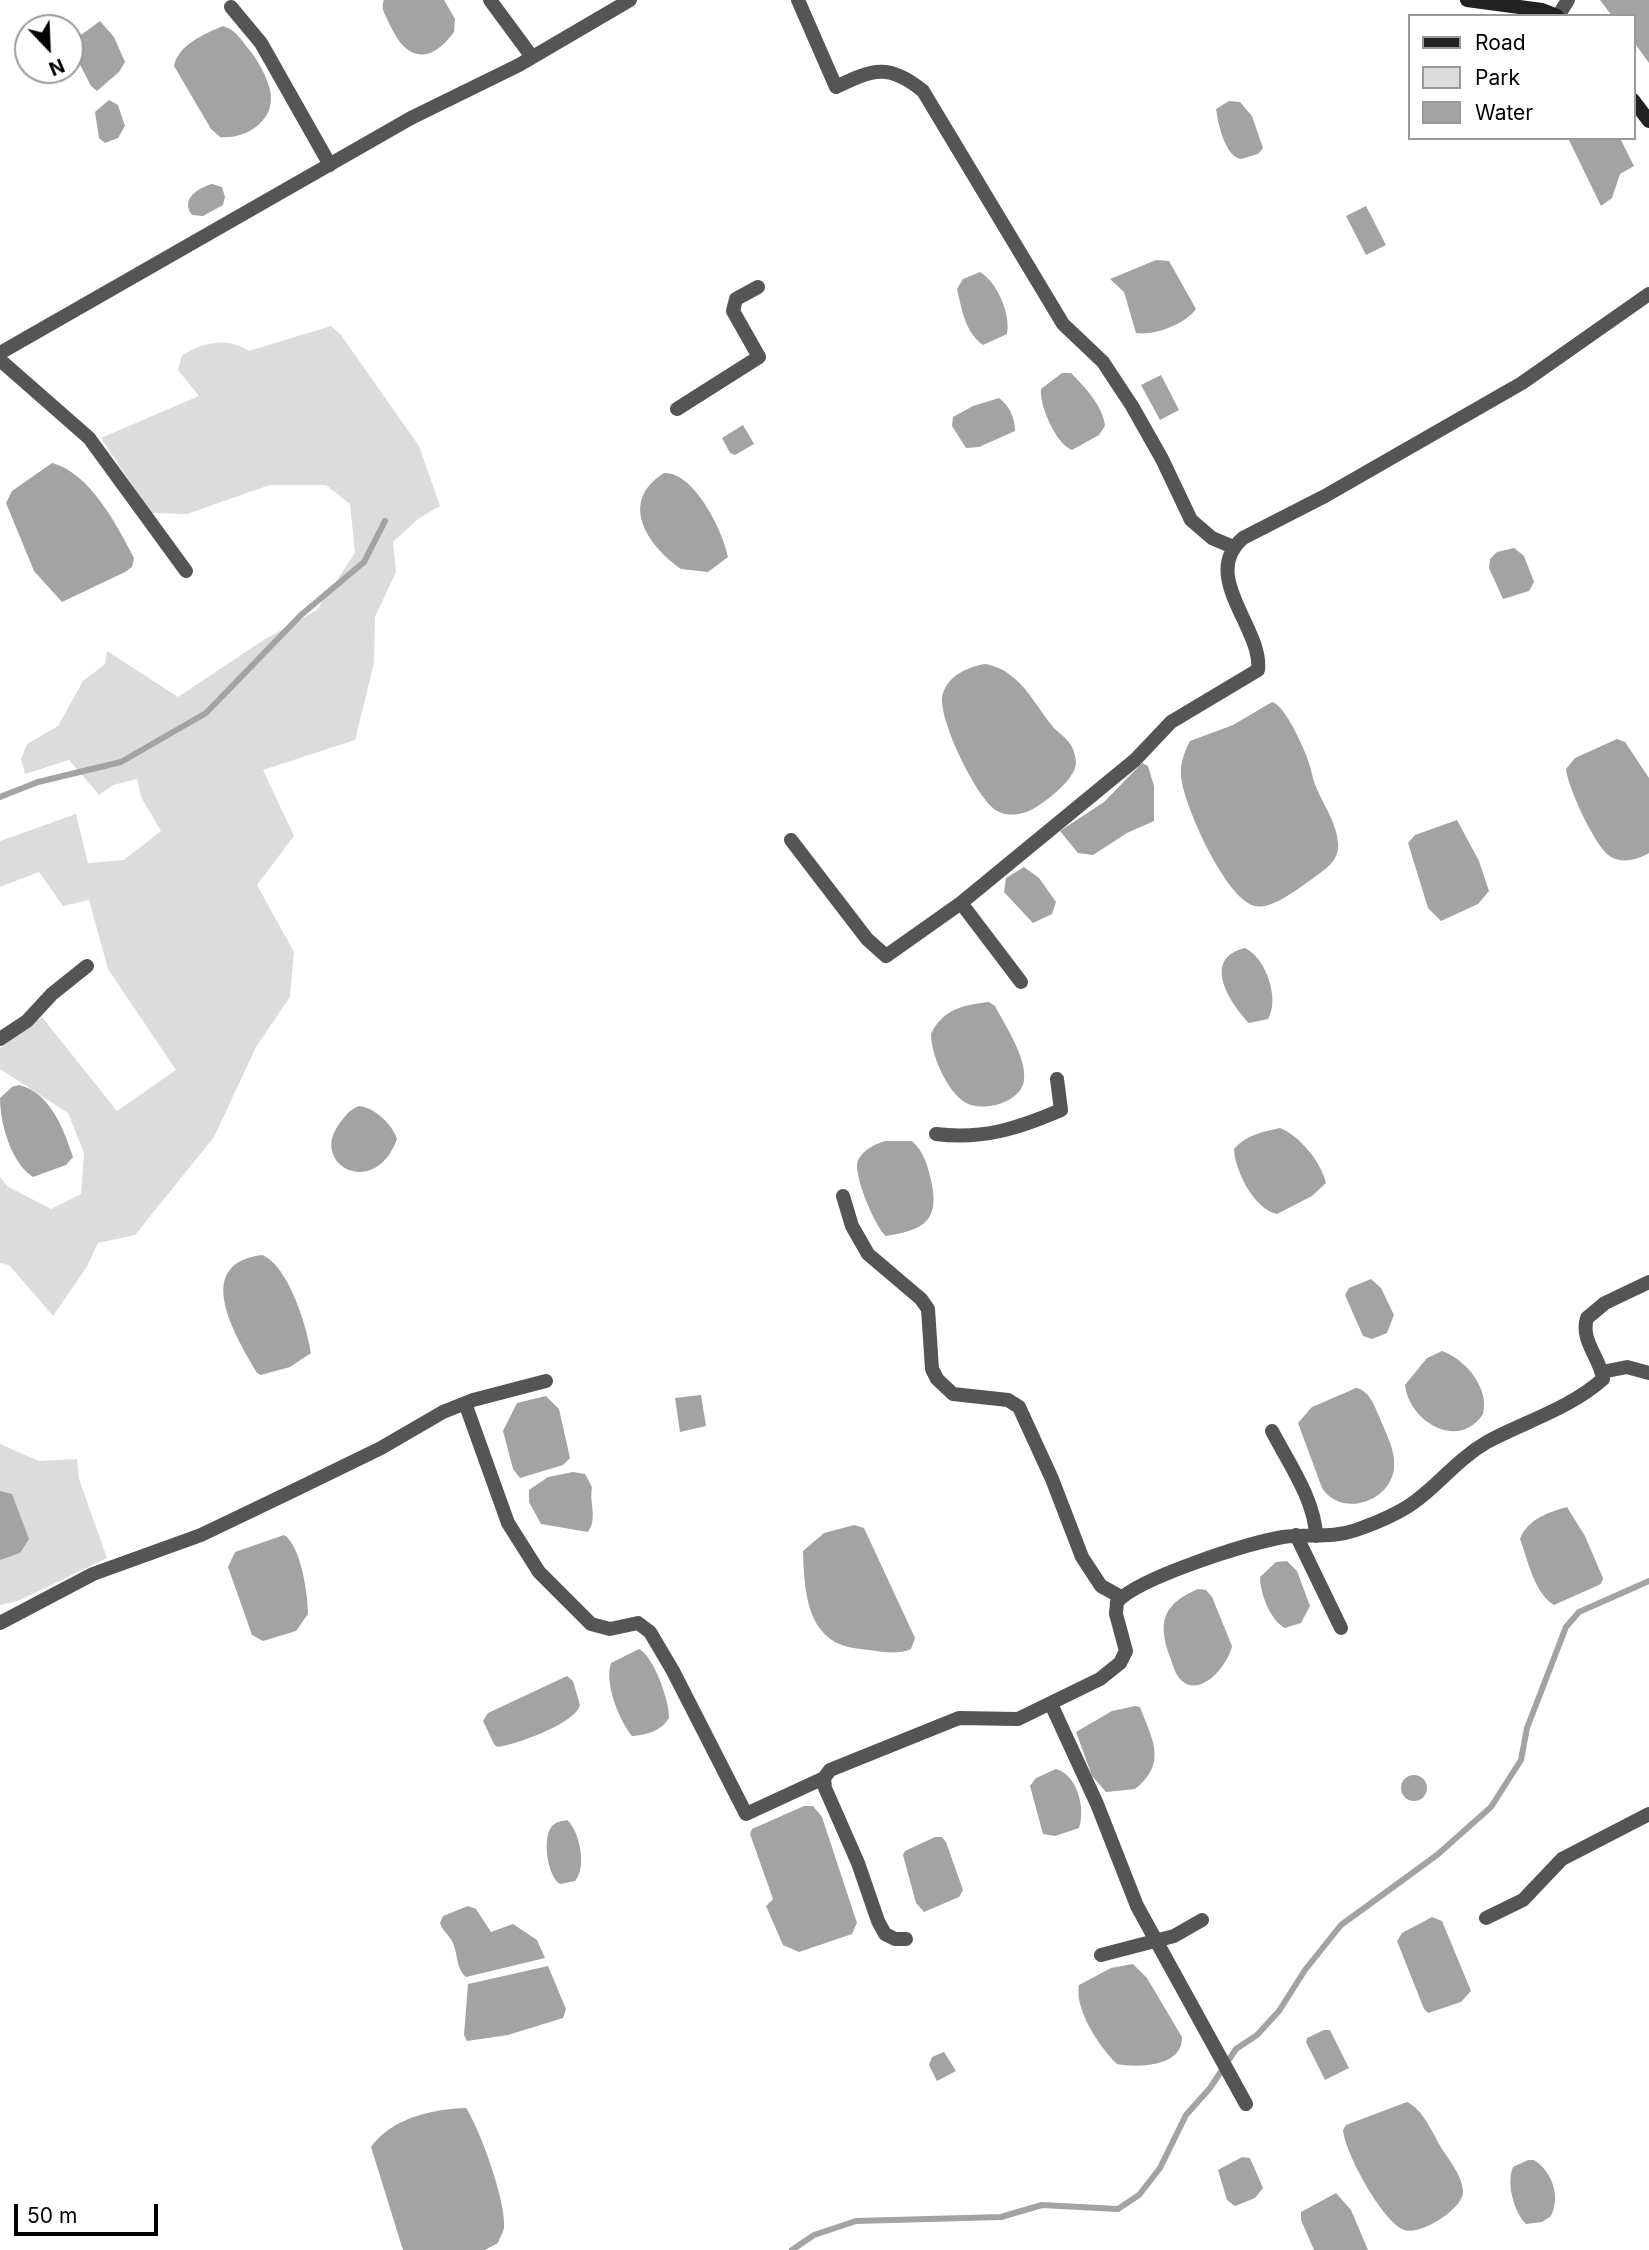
<!DOCTYPE html>
<style>
body{margin:0}
#map{position:relative;width:1649px;height:2250px;overflow:hidden;background:#fff;font-family:Inter,sans-serif}
canvas{display:block}
.legend{position:absolute;left:1408px;top:14px;width:228px;height:126px;box-sizing:border-box;background:#fff;border:2px solid #999;margin:0;padding:9px 12px;list-style:none;font-size:21px;color:#000}
.legend li{display:flex;align-items:center;gap:14px;height:35px}
.legend b{width:35px;border:2px solid #999}
.north{position:absolute;left:14px;top:14px;width:70px;height:70px;box-sizing:border-box;background:#fff;border:2px solid #999;border-radius:50%;rotate:157deg;font-size:19px;font-weight:700;line-height:28px;text-align:center;color:#000}
.north::after{content:'';display:block;margin:auto;width:24px;height:32px;background:#000;clip-path:polygon(50% 0,100% 100%,50% 72%,0 100%)}
.scale{position:absolute;left:14px;top:2204px;width:144px;height:32px;box-sizing:border-box;border:4px solid #000;border-top:0;padding-left:9px;font-size:21px;line-height:24px;white-space:nowrap;color:#000;-webkit-text-stroke:5px #fff;paint-order:stroke}
</style>
<div id="map">
<canvas width="1649" height="2250"></canvas>
<ul class="legend">
<li><b style="height:9px;background:#222"></b>Road</li>
<li><b style="height:19px;background:#dcdcdc"></b>Park</li>
<li><b style="height:19px;background:#a3a3a3"></b>Water</li>
</ul>
<div class="north">N</div>
<div class="scale">50 m</div>
</div>
<script>
const g = document.querySelector('canvas').getContext('2d');
g.lineJoin = 'round';
function fillPath(path, color) { g.fillStyle = color; g.fill(path, 'evenodd'); }
function trace(path, color, width, dash) { g.strokeStyle = color; g.lineWidth = width; g.lineCap = dash ? 'butt' : 'round'; g.setLineDash(dash || []); g.stroke(path); }
const green = new Path2D(`
 M331,326L341,335L419,446L440,506L418,519L393,542L396,572L375,617L374,663L355,740L263,770L294,836L257,885L294,952L290,997L256,1047L214,1137L135,1235L98,1243L86,1268L53,1316L9,1265L0,1263V1177L7,1186L51,1209L81,1194L84,1153L68,1113L0,1069V1048L42,1017L117,1111L176,1070L108,969L89,900L63,906L39,872L0,887V841L76,814L88,863L124,860L161,831L141,797L137,779L113,785L99,795L69,760L25,774L21,759L27,744L58,726L83,681L105,664L107,651L178,697L262,641L317,610L355,553L350,504L326,485H270L187,514L151,513L101,438L199,396L178,370L182,355C203,343 227,336 249,351Z
 M0,1444L39,1461L77,1459L79,1479L107,1558L20,1600L0,1605Z`);
const water = new Path2D(`
 M384,0H444L455,19L454,32C430,65 406,61 390,25C386,16 380,9 384,0Z
 M1600,0H1649V63L1633,41V16H1612Z
 M100,21L114,37L125,62L119,72L97,91L91,86L71,47L74,40Z
 M223,26C234,29 240,38 247,47C257,59 266,74 270,90C277,120 246,140 220,137L211,129L174,66C178,45 204,34 223,26Z
 M109,100L118,105L125,126L118,138L105,143L99,138L95,112Z
 M1229,101L1240,102L1252,116L1263,148L1258,154L1241,159C1225,157 1218,123 1216,109Z
 M1568,138H1620L1634,166L1620,174L1612,198L1601,206Z
 M212,184L222,187L225,197L223,205L203,216L192,215C180,199 198,188 212,184Z
 M1366,206L1386,245L1366,255L1346,216Z
 M1156,260L1169,261L1196,309C1185,324 1155,336 1136,333L1124,292L1110,279Z
 M980,272C997,282 1011,314 1007,334L983,345C965,332 962,310 957,289L963,279Z
 M1062,373H1071C1085,387 1103,406 1105,426L1099,435L1072,450C1056,444 1039,405 1041,389Z
 M1161,375L1179,410L1160,420L1141,385Z
 M999,398C1009,405 1015,418 1015,431L979,447L966,448L952,426L953,417L973,406Z
 M743,425L754,444L735,455L730,453L722,438Z
 M52,463C90,473 117,525 134,558L132,567L125,572L62,602L34,571L6,503L12,491Z
 M664,473C694,471 724,533 728,557L708,572L681,569C647,545 618,502 664,473Z
 M1514,548L1524,556L1534,582L1529,591L1503,599L1489,568L1490,559L1497,552Z
 M985,664C996,666 1005,670 1014,678C1030,691 1040,712 1054,728C1060,734 1068,739 1072,747C1074,751 1076,758 1076,763C1075,779 1050,798 1038,806C1026,814 1010,818 997,811C977,800 935,714 943,693C949,675 968,667 985,664Z
 M1272,702C1286,705 1310,759 1312,774C1317,798 1336,817 1338,843C1340,861 1324,870 1312,879C1299,888 1272,910 1255,906C1226,900 1183,804 1181,776C1180,764 1184,752 1190,741L1233,725Z
 M1617,739L1625,742L1649,778V853C1637,860 1619,865 1607,854C1593,841 1568,788 1566,769L1575,758Z
 M1142,763L1148,766L1154,786V821L1127,833L1093,855L1078,853L1060,831L1104,802Z
 M1457,820L1479,861L1489,891L1478,904L1441,921L1428,908L1408,843L1415,835Z
 M1024,867L1039,878L1056,902L1052,914L1033,923L1004,892L1006,878Z
 M1245,948C1266,958 1280,999 1268,1019L1249,1023C1228,1001 1202,958 1245,948Z
 M989,1002L995,1006C1005,1025 1027,1058 1024,1080C1022,1103 980,1114 963,1101C946,1089 931,1054 931,1034C943,1009 963,1005 989,1002Z
 M19,1085C51,1093 64,1130 73,1157L66,1165L33,1177C11,1163 0,1123 0,1098L12,1087Z
 M359,1106C374,1107 393,1125 397,1139C375,1200 309,1165 339,1124C346,1115 349,1110 359,1106Z
 M1280,1128C1300,1136 1321,1162 1326,1183L1312,1196L1277,1214C1254,1209 1235,1171 1234,1149C1246,1135 1262,1132 1280,1128Z
 M885,1141H912C924,1152 927,1164 931,1180C940,1220 925,1230 886,1236C875,1227 852,1172 858,1160C864,1149 874,1145 885,1141Z
 M262,1255C288,1265 307,1326 311,1353L290,1367L261,1375L257,1373C237,1338 190,1264 262,1255Z
 M1371,1279L1381,1288L1394,1315L1387,1333L1372,1339L1363,1336L1345,1295L1349,1288Z
 M1442,1351C1465,1359 1490,1388 1483,1414C1459,1451 1409,1422 1405,1385L1427,1358Z
 M1356,1388C1369,1390 1374,1405 1379,1416C1385,1432 1396,1450 1394,1468C1391,1502 1341,1518 1322,1488L1298,1423L1312,1407Z
 M701,1395L706,1426L680,1432L675,1398Z
 M546,1396L559,1409L570,1458L563,1465L520,1478L513,1469L503,1431L517,1403Z
 M573,1472L585,1474L592,1487C589,1503 598,1518 588,1532L541,1524L529,1502V1490L548,1477Z
 M0,1491L12,1494L29,1539L20,1553L0,1560Z
 M1567,1507L1585,1536L1603,1578L1601,1584L1554,1605C1534,1593 1528,1560 1520,1539C1527,1520 1548,1512 1567,1507Z
 M854,1525L864,1528L915,1638L911,1649C897,1655 884,1652 869,1650C860,1649 850,1648 842,1645C805,1632 804,1583 803,1551L824,1533Z
 M284,1535C301,1545 308,1595 308,1614L296,1631L263,1641L252,1635L228,1567L235,1552Z
 M1287,1561L1297,1571L1310,1606L1301,1623L1285,1628C1270,1620 1260,1593 1260,1577L1276,1562Z
 M1198,1589L1206,1590L1212,1597L1232,1646C1229,1663 1202,1698 1182,1681C1175,1675 1173,1665 1170,1657C1157,1622 1163,1604 1198,1589Z
 M639,1649C654,1656 670,1703 669,1718C661,1731 647,1735 632,1736C619,1720 604,1683 611,1663Z
 M567,1676L573,1681L580,1705C575,1724 515,1745 497,1747L494,1744L483,1721L488,1713Z
 M1135,1706L1140,1707C1152,1739 1168,1763 1135,1789L1106,1792L1092,1776L1076,1732L1112,1711Z
 M1056,1769C1077,1774 1086,1809 1079,1828L1055,1836L1043,1834L1030,1786L1036,1778Z
 M1401 1788a13 13 0 1 1 26 0a13 13 0 1 1-26 0Z
 M804,1806H813L822,1817L857,1923L852,1934L799,1952L783,1945L766,1906L773,1899L750,1834L752,1829Z
 M567,1820C580,1831 587,1868 575,1881L560,1884C547,1876 542,1837 552,1826C556,1822 561,1821 567,1820Z
 M935,1837H942L946,1842L963,1890L959,1897L924,1912L916,1903L903,1855L905,1851Z
 M468,1906L476,1909L491,1932L513,1924L537,1940L545,1958L466,1977C454,1966 459,1950 450,1938C446,1932 443,1931 440,1923L443,1916Z
 M1432,1917L1442,1921L1471,1991L1461,2002L1428,2013L1424,2009L1397,1941L1402,1933Z
 M1133,1964L1147,1978L1182,2037C1183,2067 1138,2068 1117,2064C1100,2048 1074,2009 1079,1985L1111,1968Z
 M548,1966L566,2009L563,2018L508,2035L467,2041L464,2035L468,1984Z
 M1324,2030H1330L1349,2068L1325,2080L1306,2042L1307,2038Z
 M944,2052L956,2071L937,2081L929,2065L932,2057Z
 M1407,2102C1423,2109 1433,2134 1442,2149C1450,2161 1463,2177 1463,2192C1463,2209 1420,2236 1404,2230C1382,2221 1345,2153 1343,2130L1346,2125Z
 M466,2108C480,2129 507,2204 504,2228C503,2233 499,2239 498,2243L485,2250H403L371,2147C392,2118 432,2109 466,2108Z
 M1242,2157L1250,2158L1263,2188L1255,2198L1235,2206L1227,2200L1218,2170Z
 M1528,2160H1534C1552,2171 1561,2197 1551,2216L1542,2222L1526,2224C1514,2212 1506,2183 1513,2167Z
 M1336,2193L1351,2210L1368,2250H1314L1301,2220V2212Z`);
const stream = new Path2D(`
 M0,797L38,782L121,762L206,713L301,615L364,562L385,521
 M792,2250L814,2235L856,2221L1001,2217L1042,2205L1118,2209L1139,2195L1160,2168L1186,2115L1210,2088L1236,2049L1257,2035L1279,2011L1305,1970L1341,1925L1437,1855L1491,1807L1521,1760L1527,1728L1566,1627L1579,1612L1649,1581`);
const street = new Path2D(`
 M490,0L532,57
 M798,0L836,87C873,69 889,63 923,91L1063,324L1103,362L1132,406L1162,459L1191,520L1212,538L1233,547
 M231,7L261,43L330,165
 M1558,16L1568,0
 M0,353L411,118L519,65L630,0
 M0,360L89,438L186,571
 M677,409L759,357L733,311L736,299L758,287
 M791,840L867,939L886,956L961,903L1135,760L1171,722L1258,670C1263,628 1199,576 1243,538L1325,496L1522,383L1649,294
 M961,903L1021,982
 M0,1039L27,1021L52,994L87,966
 M936,1134C983,1140 1019,1128 1061,1110L1057,1079
 M843,1196L852,1226L868,1254L921,1299L928,1309L932,1369L937,1379L953,1394L1008,1400L1019,1407L1052,1479L1082,1557L1101,1586L1121,1597
 M1602,1372L1627,1367L1649,1373
 M465,1403L508,1523L539,1572L591,1624L610,1629L638,1623L650,1632L673,1671L746,1814L824,1778
 M1272,1431C1288,1462 1315,1500 1316,1536
 M1296,1535L1341,1628
 M0,1623L93,1574L201,1535L299,1488L381,1448L443,1412L473,1400L546,1381
 M1051,1704L1097,1804L1137,1906L1246,2104
 M1486,1918L1523,1900L1562,1859L1649,1814
 M906,1939H895L885,1934L878,1921L858,1863L825,1788L824,1778L830,1770L959,1718L1018,1719L1100,1679L1120,1663L1126,1651L1116,1614L1117,1602C1138,1578 1248,1543 1283,1537C1308,1533 1331,1539 1356,1530C1376,1523 1396,1515 1413,1503C1440,1484 1456,1460 1487,1442C1526,1421 1569,1409 1603,1379C1600,1357 1580,1341 1587,1318L1605,1303L1649,1282
 M1101,1955L1174,1936L1202,1920`);
const secondary = new Path2D(`
 M1467,0L1542,10L1557,16
 M1633,100L1649,121`);
fillPath(green, '#dcdcdc');
fillPath(water, '#a3a3a3');
trace(stream, '#a3a3a3', 6);
trace(street, '#555', 14);
trace(secondary, '#222', 14);
</script>
